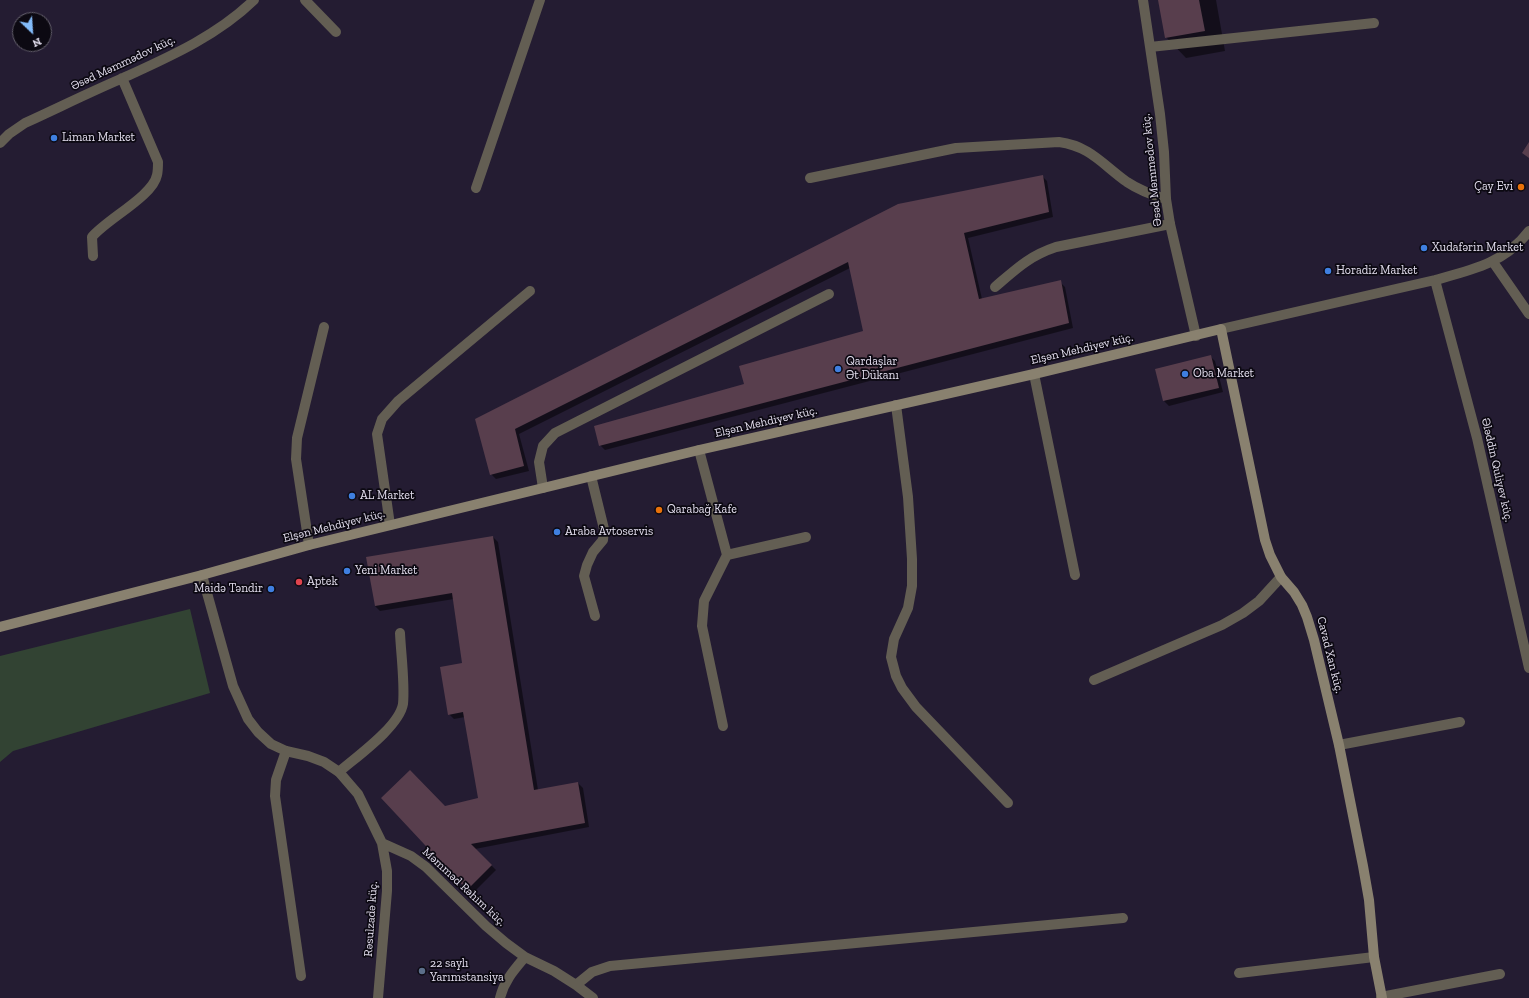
<!DOCTYPE html>
<meta charset="utf-8">
<style>
body{margin:0}
#map{position:relative;width:1529px;height:998px;overflow:hidden;background:#241c32;font-family:"Zilla Slab",serif}
canvas{display:block}
.north{position:absolute;left:12px;top:12px;width:40px;height:40px;box-sizing:border-box;background:#0c0912;border:1px solid #625e6a;border-radius:50%;rotate:155deg;font-size:11px;font-weight:700;line-height:16px;text-align:center;color:#e3deee}
.north::after{content:'';display:block;margin:auto;width:14px;height:18px;background:#83bcfb;clip-path:polygon(50% 0,100% 100%,50% 72%,0 100%)}
</style>
<div id="map">
<canvas width="1529" height="998"></canvas>
<div class="north">N</div>
</div>
<script>
const g = document.querySelector('canvas').getContext('2d');
g.lineJoin = 'round';
function fillPath(path, color) { g.fillStyle = color; g.fill(path, 'evenodd'); }
function trace(path, color, width, dash) { g.strokeStyle = color; g.lineWidth = width; g.lineCap = dash ? 'butt' : 'round'; g.setLineDash(dash || []); g.stroke(path); }
function drawText(font, color, halo, rows, align = 'center') {
  g.font = font + ' "Zilla Slab",serif'; g.lineWidth = 3.5; g.setLineDash([]); g.textBaseline = 'middle'; g.strokeStyle = halo; g.fillStyle = color; for (const [text, x, y, turn = 0] of rows) {
    g.save(); g.translate(x, y); g.rotate((+turn || 0) * Math.PI / 180); g.textAlign = isNaN(turn) ? turn : align; if (halo) g.strokeText(text, 0, 0); g.fillText(text, 0, 0); g.restore();
  }
}
const green = new Path2D(`
 M190,609L210,693L13,751L0,762V656Z`);
const shadow = new Path2D(`
 M1159,0H1216L1225,51L1186,58L1166,37Z
 M1042,176L1047,181L1053,217L968,238L982,299L1060,282L1065,287L1073,328L605,450L600,445L745,385L864,332L850,268L519,434L529,471L496,479L491,474L476,419Z
 M1210,356L1215,361L1223,392L1169,406L1164,401Z
 M493,537L498,542L538,790L578,783L583,788L589,827L475,849L496,870L472,894L468,889L445,807L479,799L465,717L454,719L449,714L464,664L454,599L380,611L375,606Z`);
const building = new Path2D(`
 M1158,0H1199L1205,31L1165,38Z
 M1529,142V158L1522,153Z
 M1043,175L1049,212L964,233L979,299L1061,280L1069,323L599,446L594,426L744,384L739,366L863,331L848,262L515,429L524,466L490,475L475,419L898,204Z
 M1211,355L1219,388L1163,401L1155,369Z
 M493,536L534,790L578,782L585,823L471,844L492,865L467,890L381,798L410,770L445,806L478,798L463,712L448,715L440,667L462,663L452,593L375,606L366,557Z`);
const lane = new Path2D(`
 M810,178L956,148L1059,142C1090,146 1103,165 1127,182C1139,190 1152,195 1166,199
 M995,287C1016,269 1029,256 1056,247L1170,224
 M699,450L727,555L704,601L702,626L723,726
 M591,476L604,529L603,540L593,552L587,565L584,576L595,616
 M543,488L539,462L543,446L555,433L829,294
 M390,525L377,434L382,419L398,401L530,291
 M727,555L806,537
 M339,772C356,757 399,727 403,704C405,684 401,654 400,633`);
const street = new Path2D(`
 M305,0L336,32
 M1143,0L1160,114L1164,152L1166,199L1170,224L1196,336
 M1150,47L1374,23
 M0,143L9,134L25,123C58,108 90,92 123,78C169,57 217,36 254,0
 M476,188L540,0
 M93,256L92,237C107,219 153,196 157,175C158,171 158,166 158,162L122,78
 M1493,262L1529,314
 M1435,280L1477,438L1529,668
 M1221,329L1435,280C1472,270 1505,263 1529,231
 M1034,374L1075,575
 M896,405L908,497L912,559V586L908,608L894,639L891,657L896,676L902,688L916,707L1008,803
 M309,545L296,459L297,438L324,327
 M202,575L233,686L248,719L258,732L271,744L286,751L308,756L324,762L339,772L358,794L382,843L411,856L426,867L486,926L506,943L525,957L554,971L576,985L593,998
 M1094,680L1222,625L1243,613L1259,601L1281,577
 M1339,745L1460,722
 M286,751L276,780L275,796L301,976
 M1239,973L1374,957
 M576,985L592,972L610,966L1123,918
 M1381,997L1500,974
 M378,998L387,891V871L382,843
 M500,998C504,981 514,970 525,957`);
const secondary = new Path2D(`
 M0,627L202,575L309,545L699,450L1034,374L1221,329L1265,540L1270,555L1281,577L1294,592L1302,605L1307,617L1314,640L1339,745L1363,866L1369,900L1374,957L1382,998`);
const markers = [
 [54,138,4,"#3f7fe0"],
 [1521,187,4,"#e8710a"],
 [1424,248,4,"#3f7fe0"],
 [1328,271,4,"#3f7fe0"],
 [838,369,4,"#3f7fe0"],
 [1185,374,4,"#3f7fe0"],
 [352,496,4,"#3f7fe0"],
 [659,510,4,"#e8710a"],
 [557,532,4,"#3f7fe0"],
 [347,571,4,"#3f7fe0"],
 [299,582,4,"#e0444e"],
 [271,589,4,"#3f7fe0"],
 [422,971,4,"#5c6f8a"]
];
const streetNames = [
 ["Əsəd Məmmədov küç.",123,63,-25],
 ["Əsəd Məmmədov küç.",1152,170,-96],
 ["Elşən Mehdiyev küç.",1082,349,-13],
 ["Elşən Mehdiyev küç.",766,422,-13],
 ["Ələddin Quliyev küç.",1497,470,77],
 ["Elşən Mehdiyev küç.",334,526,-14],
 ["Cavad Xan küç.",1330,655,76],
 ["Məmməd Rəhim küç.",464,887,43],
 ["Rəsulzadə küç.",371,919,-86]
];
const poiNames = [
 ["Liman Market",62,138],
 ["Çay Evi",1513,187,"right"],
 ["Xudafərin Market",1432,248],
 ["Horadiz Market",1336,271],
 ["Qardaşlar",846,362],
 ["Ət Dükanı",846,376],
 ["Oba Market",1193,374],
 ["AL Market",360,496],
 ["Qarabağ Kafe",667,510],
 ["Araba Avtoservis",565,532],
 ["Yeni Market",355,571],
 ["Aptek",307,582],
 ["Maidə Təndir",263,589,"right"],
 ["22 saylı",430,964],
 ["Yarımstansiya",430,978]
];
fillPath(green, '#324333');
fillPath(shadow, '#0007');
fillPath(building, '#583e4d');
trace(lane, '#635e53', 10);
trace(street, '#635e53', 10);
trace(secondary, '#89816f', 10);
for (const [x, y, r, color] of markers) { const dot = new Path2D(); dot.arc(x, y, r, 0, 2 * Math.PI); g.fillStyle = color; g.fill(dot); trace(dot, '#0c0912', 1.5); }
drawText('12px', '#e3deee', '#0c0912', streetNames);
drawText('12px', '#e3deee', '#0c0912', poiNames, 'left');
</script>
